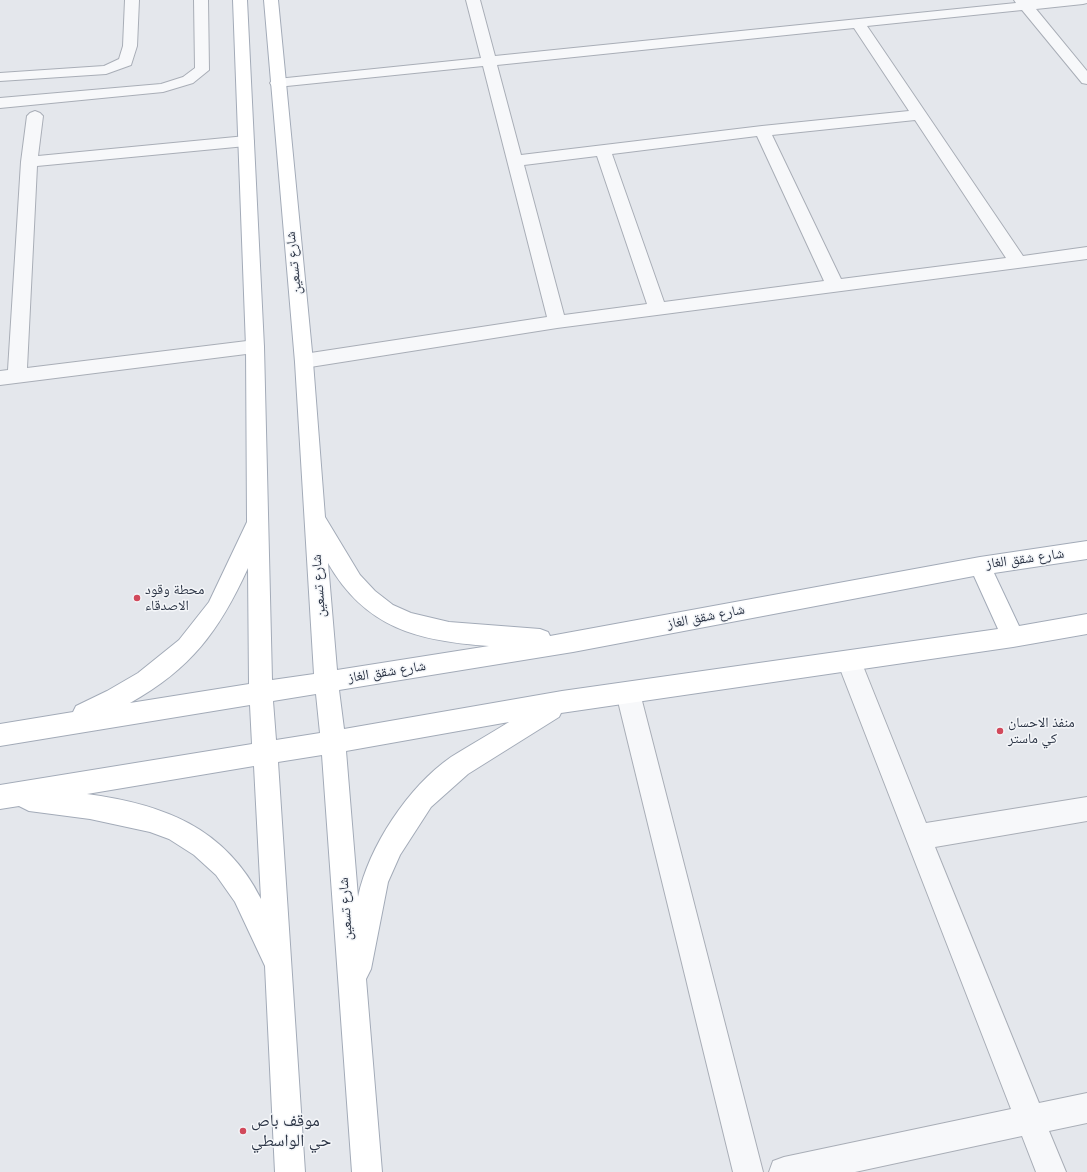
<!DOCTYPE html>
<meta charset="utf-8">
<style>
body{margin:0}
canvas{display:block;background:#e4e7ec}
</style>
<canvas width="1087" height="1172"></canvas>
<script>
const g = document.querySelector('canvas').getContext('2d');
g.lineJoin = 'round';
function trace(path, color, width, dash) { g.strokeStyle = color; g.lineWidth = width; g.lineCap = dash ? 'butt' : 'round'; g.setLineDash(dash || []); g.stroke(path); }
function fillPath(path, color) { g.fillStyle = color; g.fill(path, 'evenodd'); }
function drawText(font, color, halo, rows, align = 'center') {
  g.font = font + ' "Fira Sans","Noto Naskh Arabic",sans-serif'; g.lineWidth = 3; g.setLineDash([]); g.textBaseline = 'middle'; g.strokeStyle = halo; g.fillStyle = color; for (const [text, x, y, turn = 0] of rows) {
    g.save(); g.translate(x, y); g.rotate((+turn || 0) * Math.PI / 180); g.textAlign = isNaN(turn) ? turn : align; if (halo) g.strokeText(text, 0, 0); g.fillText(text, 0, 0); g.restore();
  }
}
const minor = new Path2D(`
 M125,0H139L137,46L131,65L106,74L0,81V73L104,66L119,59L123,46Z
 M194,0H208L209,70L193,83L163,92L0,108V98L161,84L183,77L195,68Z
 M466,0H480L495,56L1016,3L1014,0H1087V3L1083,4L1036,9L1087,71V84L1082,83L1022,10L867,26L1023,256L1087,247V259L557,328L304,368L297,366L295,361L297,356L304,354L547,317L483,66L277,87L272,86L270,83L272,80L277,79L481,58ZM854,28L909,111L762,126L521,155L497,65ZM915,120L1006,258L841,279L772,135ZM757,136L824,281L664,302L612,154ZM597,156L647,304L564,315L524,165Z
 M35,111L40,113L43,116L38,156L246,136L252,138L254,141L252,144L246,146L37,166L27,368L255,340L262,342L264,347L262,352L0,385V371L8,370L21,162L27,116L30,113Z
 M849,651L857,654L861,661L926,823L1087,797V821L935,847L1039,1103L1087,1093V1123L1049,1131L1066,1172H1036L1022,1136L855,1172H769L773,1161L784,1157L1011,1109L837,661L841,654Z
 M628,682L636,686L640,693L763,1172H733L616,693L620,686Z`);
const major = new Path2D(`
 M233,0H247L264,347L272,680L314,674L295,362L264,0H278L313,362L325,517L360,575L375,591L393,605L411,613L449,622L540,629L548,632L550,636L980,557L1087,541V559L994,573L1019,626L1087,614V634L1013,647L561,713L559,717L468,774L431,807L400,855L388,882L371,969L366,979L382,1172H352L322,755L278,762L305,1172H275L265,966L235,902L216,875L194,855L169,839L150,832L90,819L29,811L19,806L0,809V785L252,744L250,705L0,746V724L73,712L76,706L107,691L138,673L179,640L209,602L247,522L246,347ZM328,563C365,628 418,641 489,646L337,670ZM248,568L249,684L130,703C191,669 219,631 248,568ZM974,576L998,629L562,691L344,729L339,690L573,652ZM316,694L320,733L276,740L273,701ZM509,722C490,734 470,745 451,757C408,787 369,846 358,897L346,751ZM254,766L261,899C225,827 162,804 87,794Z`);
const markers = [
 [137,598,4,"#d1495b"],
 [1000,731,4,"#d1495b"],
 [243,1131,4,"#d1495b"]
];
const streetNames = [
 ["شارع تسعين",294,263,-96],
 ["شارع شقق الغاز",1025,559,-8],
 ["شارع تسعين",319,586,-94],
 ["شارع شقق الغاز",706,617,-11],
 ["شارع شقق الغاز",387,672,-9],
 ["شارع تسعين",346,909,-94]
];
const poiNames = [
 ["محطة وقود",145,590],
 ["الاصدقاء",145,606],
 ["منفذ الاحسان",1008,723],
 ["كي ماستر",1008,739]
];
const nearPoinames = [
 ["موقف باص",251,1121],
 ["حي الواسطي",251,1141]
];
trace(minor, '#a9aeb7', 2);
trace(major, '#a3abb8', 2);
fillPath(minor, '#f7f8fa');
fillPath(major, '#fff');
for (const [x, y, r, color] of markers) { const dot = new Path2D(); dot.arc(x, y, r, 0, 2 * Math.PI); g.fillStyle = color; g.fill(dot); trace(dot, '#f4f6f9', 1.5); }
drawText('14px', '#2b3445', '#f4f6f9', streetNames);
drawText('14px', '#2b3445', '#f4f6f9', poiNames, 'left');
drawText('17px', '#2b3445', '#f4f6f9', nearPoinames, 'left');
</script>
